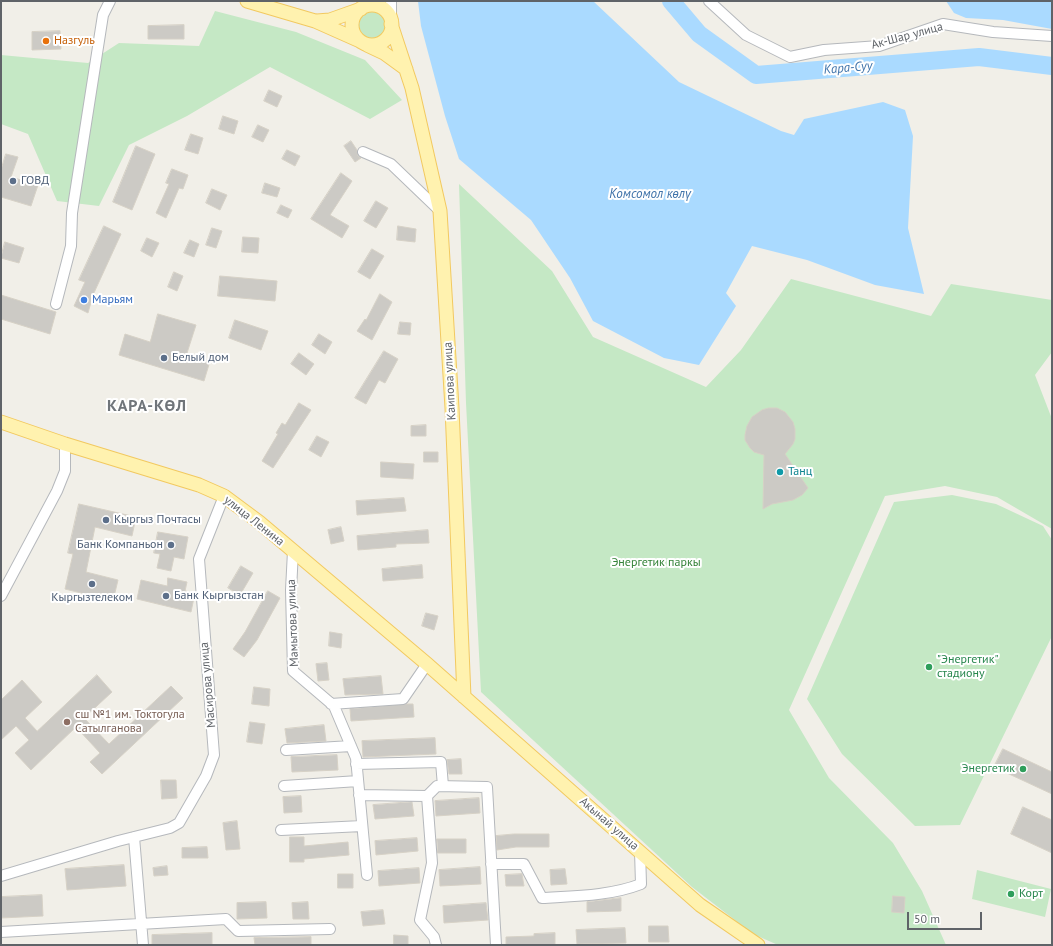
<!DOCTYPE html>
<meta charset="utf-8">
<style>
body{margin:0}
#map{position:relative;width:1053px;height:946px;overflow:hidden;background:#f1efe8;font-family:"PT Sans",sans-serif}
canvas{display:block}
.frame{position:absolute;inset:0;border:2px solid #5f6368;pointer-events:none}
.scale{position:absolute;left:907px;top:912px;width:75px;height:18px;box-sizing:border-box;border:2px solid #5f6368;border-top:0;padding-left:5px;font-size:12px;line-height:14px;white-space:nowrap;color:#5f6368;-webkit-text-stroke:3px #fff;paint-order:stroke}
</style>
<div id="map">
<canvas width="1053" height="946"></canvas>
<div class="frame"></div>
<div class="scale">50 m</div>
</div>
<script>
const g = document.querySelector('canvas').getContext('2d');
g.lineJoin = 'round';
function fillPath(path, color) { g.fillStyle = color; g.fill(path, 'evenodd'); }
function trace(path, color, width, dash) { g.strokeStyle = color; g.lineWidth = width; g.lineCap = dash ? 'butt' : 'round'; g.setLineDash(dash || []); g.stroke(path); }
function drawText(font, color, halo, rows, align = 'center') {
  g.font = font + ' "PT Sans",sans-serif'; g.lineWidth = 4; g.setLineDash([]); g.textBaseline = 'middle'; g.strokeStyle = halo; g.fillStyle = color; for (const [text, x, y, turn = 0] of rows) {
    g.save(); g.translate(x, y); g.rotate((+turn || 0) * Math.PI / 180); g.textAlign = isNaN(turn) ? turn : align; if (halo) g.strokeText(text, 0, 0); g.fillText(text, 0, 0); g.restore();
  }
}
const green = new Path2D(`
 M358 25a14 14 0 1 1 28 0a14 14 0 1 1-28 0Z
 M215,11L296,32L365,60L402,100L370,119L270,67L187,116L129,145L99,206L57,201L28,134L1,124V55L88,63L119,43L199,46Z
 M459,184L552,271L593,337L706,387L741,350L791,279L931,316L951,284L1052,300V352L1035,375L1052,419V529L997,497L945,486L885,496L789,710L829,778L893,843L922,891L946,945H778L753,934L692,887L481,692L466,403Z
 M952,495L996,504L1043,526L1052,540V636L960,825L915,826L842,754L807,699L894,502Z
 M977,870L1051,889L1045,917L972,899Z`);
const water = new Path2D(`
 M418,1H593L679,82L781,131L794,135L804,119L883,102L905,110L913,136L908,228L924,294L875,285L807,260L752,246L726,293L736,306L699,365L664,358L593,321L570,278L531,220L459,159L445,116L421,26Z
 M946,1H1052V29L1003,20L966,18L954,13Z`);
const river = new Path2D(`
 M671,1L699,34L756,75L979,57L1052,66`);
const building = new Path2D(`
 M184,25V39H148V26Z
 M60,31L61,49L32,50V32Z
 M269,90L282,96L277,107L264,101Z
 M223,116L238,121L234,134L219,129Z
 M258,125L269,130L263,142L252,137Z
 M191,134L203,138L198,154L185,150Z
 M351,141L357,150L358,156L361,158L355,162L344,146Z
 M136,146L155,154L132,210L113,202Z
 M287,150L300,156L295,166L282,159Z
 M6,154L18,157L11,177L38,185L31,206L1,197V170Z
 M172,169L188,175L183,189L179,188L166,218L156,213L169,184L166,183Z
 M341,173L352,181L330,215L349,226L342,238L311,219Z
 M265,183L280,188L277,197L262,193Z
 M212,189L227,195L220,210L206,203Z
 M376,201L388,208L376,228L364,221Z
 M281,205L292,210L288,218L277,213Z
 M104,226L121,234L93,295L88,313L74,306L85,282L79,280Z
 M398,226L416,229L415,242L397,240Z
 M212,228L222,231L216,248L206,245Z
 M243,237L259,238L258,253L242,252Z
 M147,238L159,243L152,257L141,251Z
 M190,240L199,244L194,257L184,253Z
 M5,242L24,248L19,263L1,258Z
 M372,249L384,256L370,279L358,272Z
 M174,272L183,276L177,291L168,287Z
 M220,276L277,281L275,301L218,296Z
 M380,294L392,302L372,340L357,331L365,319L366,320Z
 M1,295L56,312L50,334L1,319Z
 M158,314L196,325L187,353L210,361L204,381L119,355L125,334L150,342Z
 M235,320L268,331L261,350L229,338Z
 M400,322L411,323L410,335L398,334Z
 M319,334L332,342L325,354L312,345Z
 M384,351L398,359L385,383L379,380L366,404L355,398Z
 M299,353L314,364L306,375L291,364Z
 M299,403L311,410L273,468L262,461L278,434L276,433L282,423L285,425Z
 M769,408H777L785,412L793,422L795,429V439L793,444L785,454L808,488L802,495L793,500L772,504L763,509L764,455L754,452L750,448L745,440V435L747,426L752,417L762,410Z
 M426,425V436H411V426Z
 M317,436L329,442L321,457L309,450Z
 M424,452H438V462H424Z
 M381,462L414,464L413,479L381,477Z
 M404,498L406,511L357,515L356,501Z
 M79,504L136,517L132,536L95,527L86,572L118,580L113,601L65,589L73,554L68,553Z
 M341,527L344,541L331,544L328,530Z
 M428,530L429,543L396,544V547L358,550L357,536Z
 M158,532L188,537L184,559L174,557L171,571L157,568L160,554L154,553Z
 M422,565L423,578L383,581L382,569Z
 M241,566L253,573L240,595L228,588Z
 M168,578L187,582L185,591L195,593L191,612L137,599L141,580L167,586Z
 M268,591L280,598L257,640L244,657L233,649L245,632Z
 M426,613L438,616L434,630L422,626Z
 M330,632L342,634L341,648L329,646Z
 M327,663L329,680L318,681L316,664Z
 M97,675L112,692L84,718L109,744L171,686L183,698L102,774L90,762L100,753L76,727L31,770L15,753L29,740L16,726L1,740V700L22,680L42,702L25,718L37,731Z
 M381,676L383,694L345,695L343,679Z
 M254,687L270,689L269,706L252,704Z
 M407,704H413L414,717L351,721L350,709Z
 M250,722L265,724L262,744L247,742Z
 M324,725L326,741L287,743L285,729Z
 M435,738L436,754L363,757L362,741Z
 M1003,749L1052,772V794L994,767Z
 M337,755L338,770L292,772L291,757Z
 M461,759L462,774H449L447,760Z
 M161,780H176L177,798L162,799Z
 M301,796L302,812L284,813L283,797Z
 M479,798L480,813L436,816L435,801Z
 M412,802L414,816L375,819L373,805Z
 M1023,807L1052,820V853L1011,834Z
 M237,821L240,849L226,850L223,823Z
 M514,834H549V847H516L497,850L496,836Z
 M290,837H304V846L348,842L349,855L304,859V862H290Z
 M417,838L418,851L376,855L375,841Z
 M437,839H466V853H438Z
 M207,847L208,858H182V848Z
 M124,865L126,886L67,890L65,869Z
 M167,866L168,875L154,876L153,868Z
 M480,867L481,884L440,886L439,870Z
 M419,868L420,883L379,886L378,871Z
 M565,869L567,884L551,885L550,870Z
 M338,874H353V888H338Z
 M522,874L524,886H506L505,875Z
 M42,895L43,916L1,918V897Z
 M893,896L905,897L904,913L892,912Z
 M621,898V911L587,912V902Z
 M266,902L267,918L237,919V903Z
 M308,902L309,919H293L292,903Z
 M486,903L488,920L444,923L443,906Z
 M383,910L385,924L363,926L361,912Z
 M649,926H668L669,942H649Z
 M625,928L626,943L577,944L576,930Z
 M212,933V945H152V935Z
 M555,933V945H506V937L534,936V934Z
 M394,935L408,936V945H394Z
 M311,937V945H255L254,938Z`);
const minor = new Path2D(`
 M709,1L746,35L790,57L824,50L879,46L943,24L993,32L1052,36
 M365,7L372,1
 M391,22V1
 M363,152L391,164L440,211
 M56,304L71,246L72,213L103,15L110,1
 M293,551L291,590L293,671L334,706L356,758L367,875
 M1,596L57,491L65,471V444
 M331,704L403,699L427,664
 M286,750L351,746
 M356,764L441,762L443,786
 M284,786L358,781
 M359,795L427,796
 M281,830L362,826
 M134,837L143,945
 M491,864H524L542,898C575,896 610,896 641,884L640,851
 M1,876L118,841L170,828L179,823L206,776L214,755L199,559L224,496
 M1,932L226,919L238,931L330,929
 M436,945L434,937L420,920L432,863L427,796L437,786L487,787L496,945`);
const major = new Path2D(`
 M247,1L315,21L360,41
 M352 25a20 20 0 1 1 40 0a20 20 0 1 1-40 0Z
 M317,21L330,20L361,9
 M391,24L412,88L440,211L452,408L464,697
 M367,45L384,53L406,69
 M1,422L65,444L199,485L224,496L259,522L427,664L700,905L758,945`);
const markers = [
 [46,41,4,"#e8710a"],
 [13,181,4,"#5c6f8a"],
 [84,300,4,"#3f7fe0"],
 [164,358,4,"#5c6f8a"],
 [780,472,4,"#0f9aa8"],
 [106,520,4,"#5c6f8a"],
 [171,545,4,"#5c6f8a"],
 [92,584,4,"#5c6f8a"],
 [166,596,4,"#5c6f8a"],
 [929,667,4,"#2e9e5b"],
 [67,722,4,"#8d6e63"],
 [1023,769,4,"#2e9e5b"],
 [1011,894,4,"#2e9e5b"]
];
const streetNames = [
 ["Ак-Шар улица",907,36,-15],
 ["Каипова улица",450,381,-93],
 ["улица Ленина",254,521,38],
 ["Мамытова улица",293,623,-92],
 ["Масирова улица",208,685,-95],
 ["Акынай улица",609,824,41]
];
const foodNames = [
 ["Назгуль",54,41]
];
const serviceNames = [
 ["ГОВД",21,181],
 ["Белый дом",172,358],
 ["Кыргыз Почтасы",114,520],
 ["Банк Компаньон",163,545,"right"],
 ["Банк Кыргызстан",174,596],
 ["Кыргызтелеком",92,598,"center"]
];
const shopNames = [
 ["Марьям",92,300]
];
const cultureNames = [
 ["Танц",788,472]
];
const parkNames = [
 ["Энергетик паркы",656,563]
];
const leisureNames = [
 ["\"Энергетик\"",937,660],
 ["стадиону",937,674],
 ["Энергетик",1015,769,"right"],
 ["Корт",1019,894]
];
const educationNames = [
 ["сш №1 им. Токтогула",75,715],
 ["Сатылганова",75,729]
];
const waterNames = [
 ["Кара-Суу",848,68,-5],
 ["Комсомол көлү",650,194]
];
const districtNames = [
 ["КАРА-КӨЛ",147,406]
];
fillPath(green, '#c5e8c5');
fillPath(water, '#aadaff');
trace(river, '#aadaff', 18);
fillPath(building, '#cccac5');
trace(building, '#d6d1c6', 1);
trace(minor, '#b5b8bc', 12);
trace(major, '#f2c960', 15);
trace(minor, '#fff', 10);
trace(major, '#fff2af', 13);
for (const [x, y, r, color] of markers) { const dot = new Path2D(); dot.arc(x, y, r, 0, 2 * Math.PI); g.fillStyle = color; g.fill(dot); trace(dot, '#fff', 1.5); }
drawText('12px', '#5f6368', '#fff', streetNames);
drawText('12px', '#c56008', '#fff', foodNames, 'left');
drawText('12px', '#4e5e75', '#fff', serviceNames, 'left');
drawText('12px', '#366cbe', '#fff', shopNames, 'left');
drawText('12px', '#0d838f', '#fff', cultureNames, 'left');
drawText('12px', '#348238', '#fff', parkNames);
drawText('12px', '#27864d', '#fff', leisureNames, 'left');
drawText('12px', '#785e54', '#fff', educationNames, 'left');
drawText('italic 13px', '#4174aa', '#fff', waterNames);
g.letterSpacing = '1px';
drawText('bold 16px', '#70757a', '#fff', districtNames);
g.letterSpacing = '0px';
</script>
